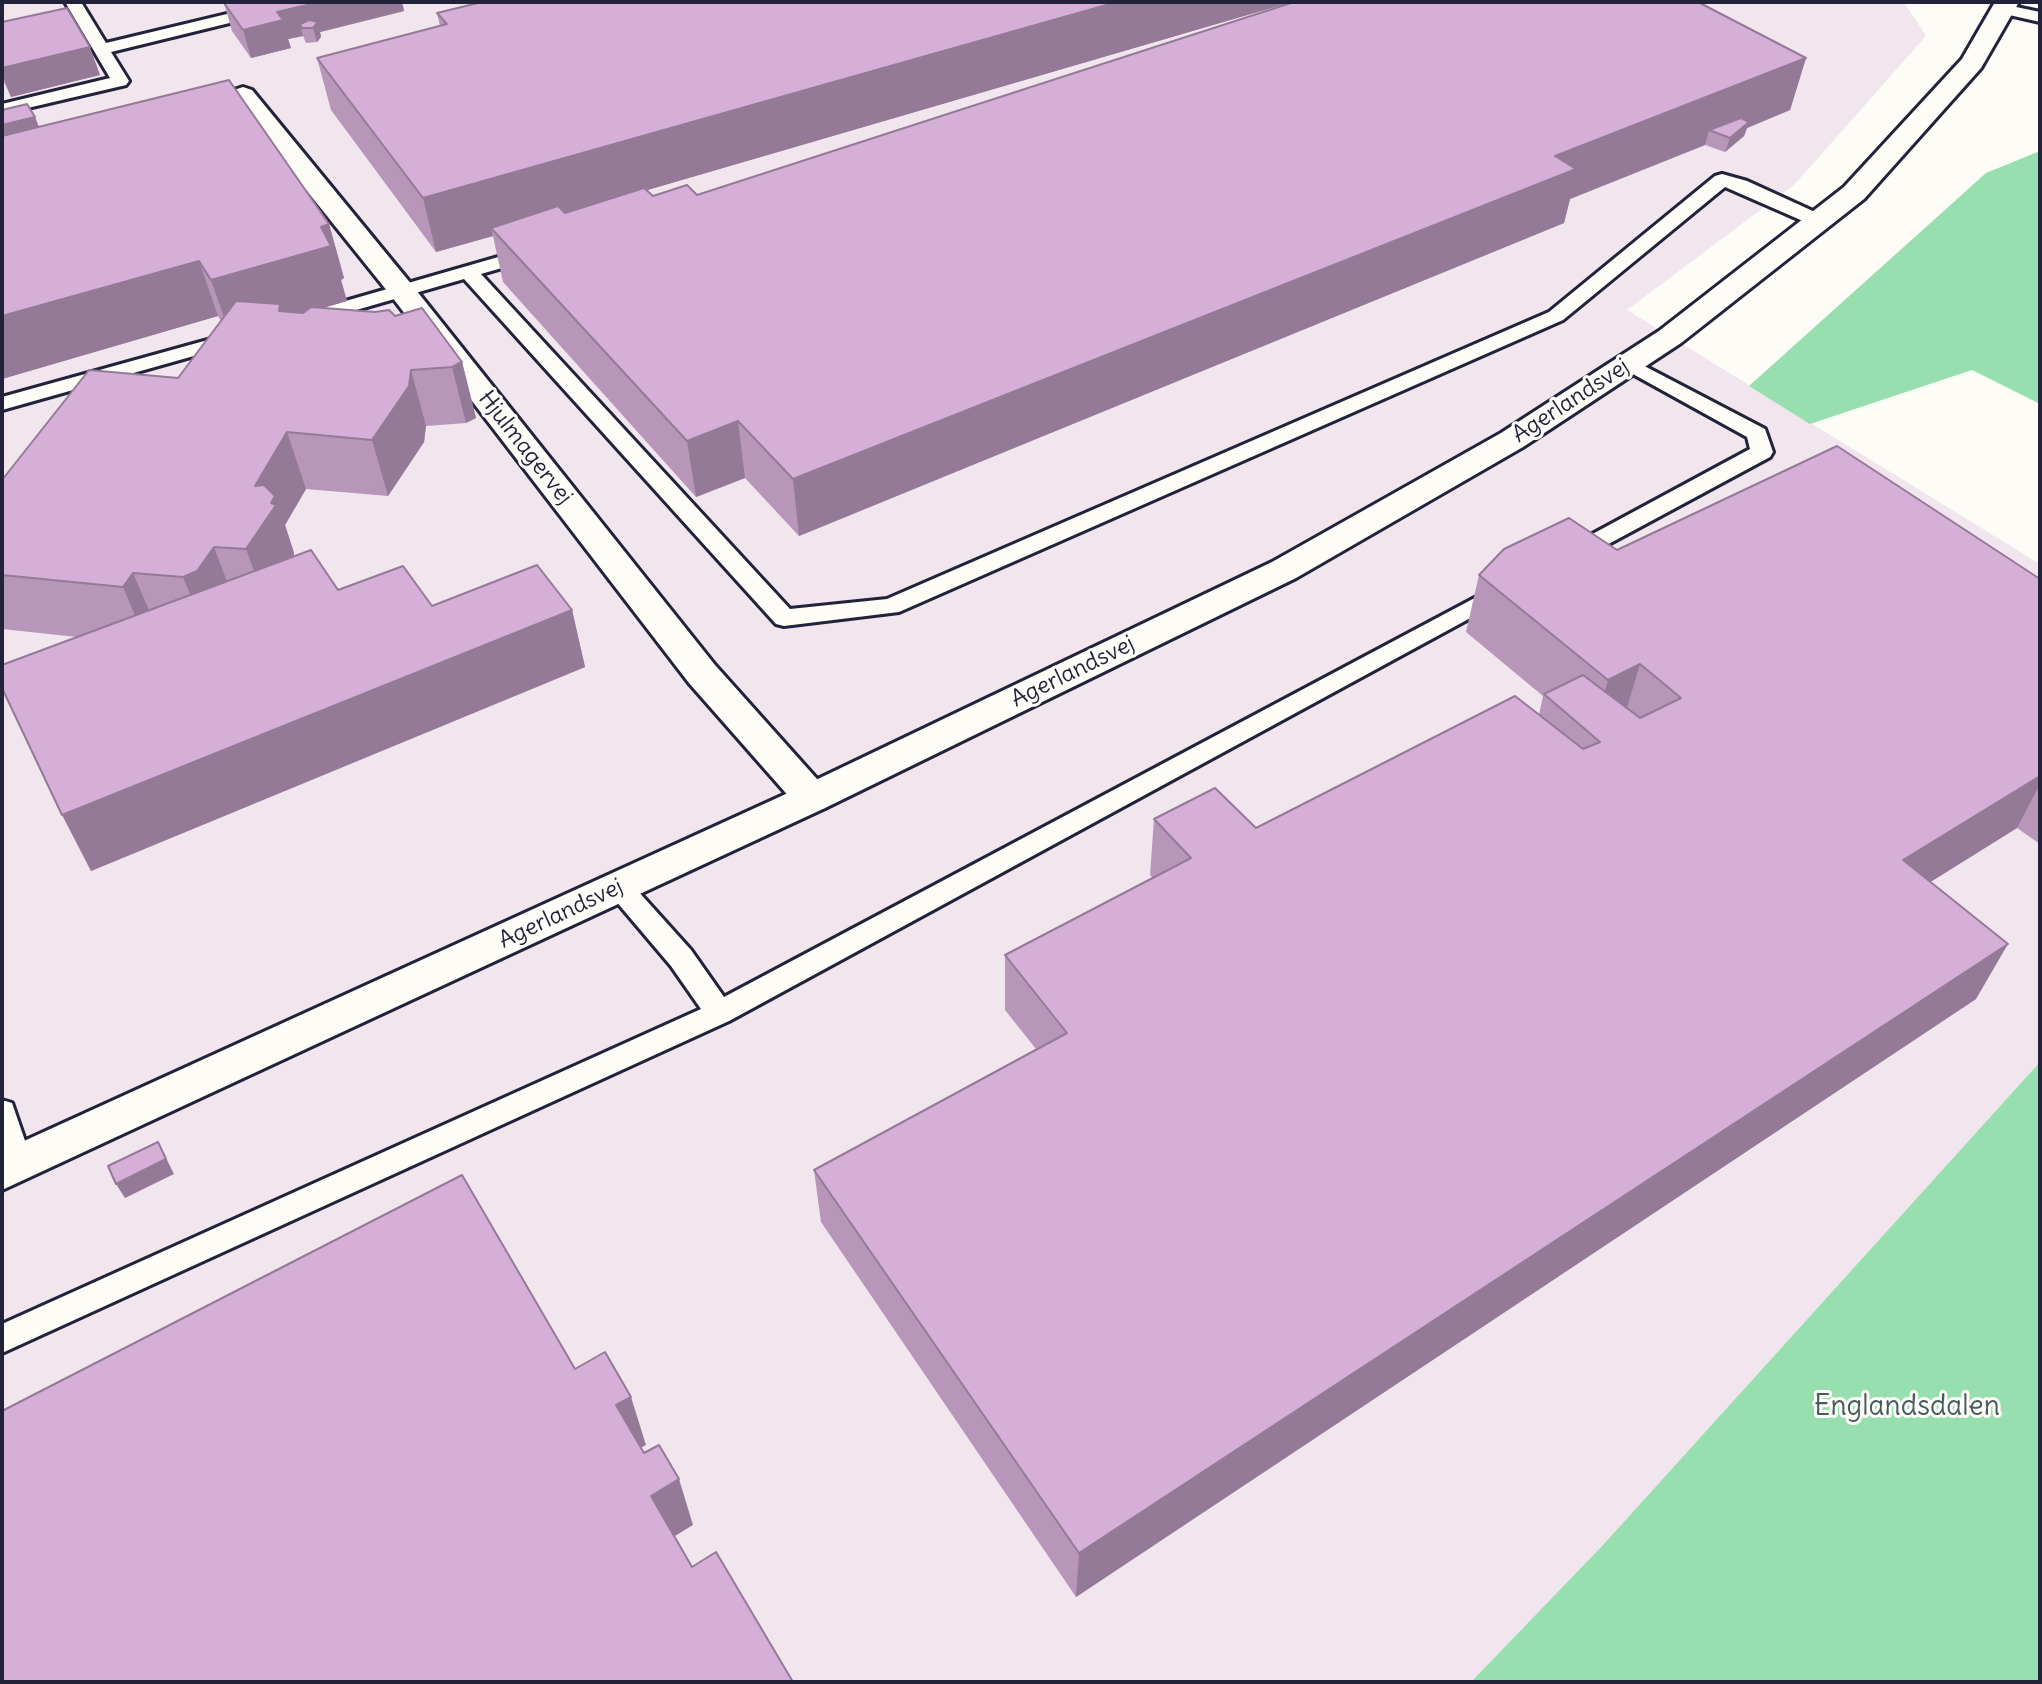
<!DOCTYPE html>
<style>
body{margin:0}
#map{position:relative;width:2042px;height:1684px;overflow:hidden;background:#fdfcf7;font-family:Delius,sans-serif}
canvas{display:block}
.frame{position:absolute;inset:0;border:4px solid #22223b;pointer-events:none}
</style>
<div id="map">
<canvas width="2042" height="1684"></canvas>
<div class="frame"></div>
</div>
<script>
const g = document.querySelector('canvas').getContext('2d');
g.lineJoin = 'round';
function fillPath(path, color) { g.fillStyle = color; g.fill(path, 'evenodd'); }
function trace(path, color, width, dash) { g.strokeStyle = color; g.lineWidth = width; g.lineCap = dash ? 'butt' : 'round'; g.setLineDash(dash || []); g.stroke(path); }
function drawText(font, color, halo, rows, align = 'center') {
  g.font = font + ' Delius,sans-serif'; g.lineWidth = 6; g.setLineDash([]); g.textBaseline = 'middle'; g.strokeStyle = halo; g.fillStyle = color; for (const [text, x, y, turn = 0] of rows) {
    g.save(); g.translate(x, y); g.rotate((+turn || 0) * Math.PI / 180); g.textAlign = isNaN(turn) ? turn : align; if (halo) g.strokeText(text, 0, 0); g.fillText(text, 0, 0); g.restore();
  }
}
const built = new Path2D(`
 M2,2H1904L1926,36L1795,184L1627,310L2040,564V1062L1602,1546L1471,1682H2Z`);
const green = new Path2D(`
 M2040,151V404L1972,370L1810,424L1749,386L1986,173Z
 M2040,1062V1682H1471L1602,1546Z`);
const service = new Path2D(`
 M65,2H81L106,43L277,2H305L303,5L111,52L129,81L126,85L2,114V104L110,78Z
 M2002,4L2040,12V22L1996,12L1994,9L1996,6Z
 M1722,174L1747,181L1826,217L1828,221L1819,227L1812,225L1725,187L1563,320L899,612L784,626L776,624L464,279L304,325L297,323L294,319L297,315L533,247L540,249L543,253L540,257L481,274L790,609L887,599L1549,312L1715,176Z
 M233,333L240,335L243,339L240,343L2,410V397Z
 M1629,358L1765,429L1773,452L1770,457L1577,561L1569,563L1561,561L1558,556L1561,551L1750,449L1747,437L1622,368L1619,364L1622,360Z
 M1501,584L1509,587L1513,592L1509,597L729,1021L2,1353V1324L701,1009L671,966L610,894L606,887L610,880L619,877L628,880L691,950L724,997Z
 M2,1100L12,1103L33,1164L29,1173L18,1177L7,1173L2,1160Z`);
const minor = new Path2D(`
 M243,87L252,90L412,285L715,665L825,788L831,798L825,808L812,812L799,808L689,683L392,297L234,100L230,95L234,90Z`);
const tertiary = new Path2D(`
 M1995,2H2019L1981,68L1864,199L1681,343L1523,447L1296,578L825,808L2,1190V1151L799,788L1272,562L1501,433L1659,331L1844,187L1962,59Z`);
const wall = new Path2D(`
 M228,2H402L404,11L320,32L321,37L317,42L306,43L303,36L288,39L291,48L251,58L232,31L224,3Z
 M482,2H1292L647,190L653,196L697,195L1806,58L1790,110L1747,128L1744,136L1725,152L1705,145L1570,199L1564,223L799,536L745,478L696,497L503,282L493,236L436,252L331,110L317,58L440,26L437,13Z
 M2,22L100,75L11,97L2,78Z
 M35,117L39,127L329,224L344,278L341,280L347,301L323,308L395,316L462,362L476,418L466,423L426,426L424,442L388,496L306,489L285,525L294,553V557L338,590L432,606L572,610L585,667L91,871L77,637L2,629V480L178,378L221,321L218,316L2,379Z
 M1617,550L2040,579V844L2017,828L1930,882L1976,999L1076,1597L821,1222L814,1170L1036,1049L1005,1010V955L1153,878L1150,875L1154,819L1256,828L1539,715L1543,696L1466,632L1479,575Z`);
const shadedWall = new Path2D(`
 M320,2H402L404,11L320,32L321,37L317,42L313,28L300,24L303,36L288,39L291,48L251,58L243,30L277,12Z
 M1117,2H1292L497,234L491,228L493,236L436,252L423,198Z
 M90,47L100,75L11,97L2,73V68Z
 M1806,58L1790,110L1747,128L1744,136L1725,152L1730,138L1709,130L1705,145L1570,199L1564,223L799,536L793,479L1555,156Z
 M35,117L46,146L2,157V125Z
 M329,224L344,278L341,280L347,301L230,335L211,280Z
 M199,261L218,316L2,379V316Z
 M462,362L476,418L466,423L452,367Z
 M411,370L426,426L424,442L388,496L372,440Z
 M738,421L745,478L696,497L687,441Z
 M287,432L306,489L285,525L294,553L293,555L295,562L267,606L246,549L255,486Z
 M214,547L235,603L206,633L183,577Z
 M133,573L157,629L147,644L123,587Z
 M572,610L585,667L91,871L62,815Z
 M1640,664L1623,721L1592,735L1608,680Z
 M2040,776V784L2017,828L1876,916L1903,860Z
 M2008,944L1976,999L1076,1597L1079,1553Z
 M158,1142L174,1174L125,1198L116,1184Z
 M631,1397L646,1445L631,1453L616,1405Z
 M679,1479L693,1525L665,1542L651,1496Z`);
const building = new Path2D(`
 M228,2H320L277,12L283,20L243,30L224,3Z
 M482,2H1117L423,198L317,58L447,24L437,13Z
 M1294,2H1698L1806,58L1555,156L1576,169L793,479L738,421L687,441L491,228L558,206L565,213L644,188L653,196L687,185L697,195Z
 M67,8L90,47L2,68V22Z
 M309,20L318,22L313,28H302L300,24Z
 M229,80L329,224L321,227L331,246L211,280L199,261L2,316V136Z
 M27,104L35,117L2,125V110Z
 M1741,118L1749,122L1730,138L1709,130Z
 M236,301L280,304L279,311L303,313L311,307L375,312L389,310L395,316L422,308L462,362L452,367L411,370L409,386L372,440L287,432L255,486L264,485L275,496L271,503L276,505L246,549L214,547L197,571L183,577L133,573L123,587L2,575V480L89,370L178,378Z
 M1837,446L2040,579V776L1903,860L2008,944L1079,1553L814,1170L1067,1033L1005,955L1191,858L1154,819L1215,788L1256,828L1515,696L1583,749L1600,742L1544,694L1583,675L1640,718L1681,698L1640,664L1608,680L1479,575L1504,549L1569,518L1617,550Z
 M311,550L338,590L403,566L432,606L537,565L572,610L62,815L2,688V665Z
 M158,1142L166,1159L116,1184L108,1166Z
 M462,1175L575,1369L605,1352L631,1397L616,1405L644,1453L659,1445L679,1479L651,1496L692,1567L716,1552L793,1682H2V1411Z`);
const streetNames = [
 ["Agerlandsvej",1571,401,-33],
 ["Hjulmagervej",525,448,52],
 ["Agerlandsvej",1073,672,-26],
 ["Agerlandsvej",561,914,-25]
];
const nearParknames = [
 ["Englandsdalen",1907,1407]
];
fillPath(built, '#f1e5ee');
fillPath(green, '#97dfae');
trace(service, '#22223b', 6);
trace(minor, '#22223b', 6);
trace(tertiary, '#22223b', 6);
fillPath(service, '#fdfcf7');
fillPath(minor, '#fdfcf7');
fillPath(tertiary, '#fdfcf7');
fillPath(wall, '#b796ba');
fillPath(shadedWall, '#957a97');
fillPath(building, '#d5afd8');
trace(building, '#957a97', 2);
drawText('23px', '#22223b', '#fdfcf7', streetNames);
drawText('28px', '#455b5e', '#fdfcf7', nearParknames);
</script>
